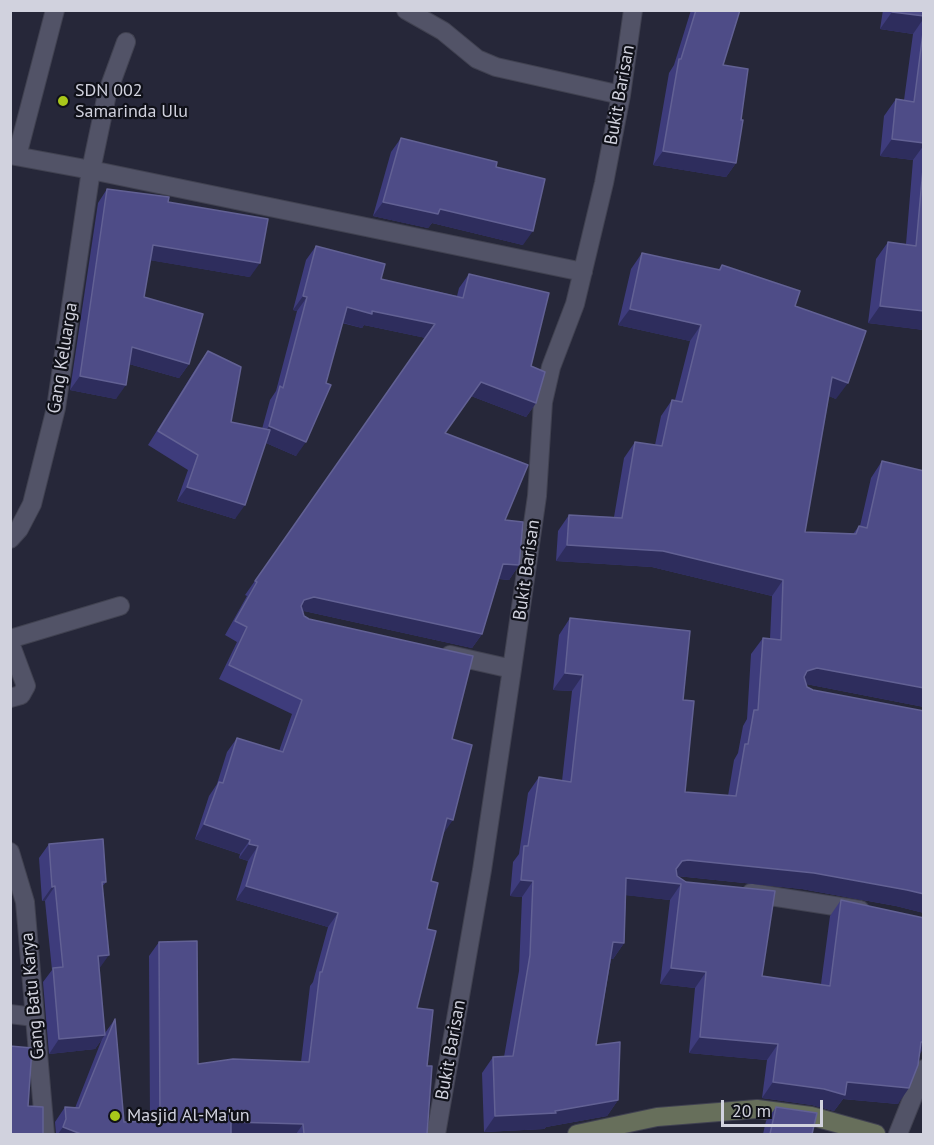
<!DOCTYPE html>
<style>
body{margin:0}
#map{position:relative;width:934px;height:1145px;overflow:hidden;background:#262739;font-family:"PT Sans",sans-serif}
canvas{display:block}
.frame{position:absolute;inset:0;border:12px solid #d1d2de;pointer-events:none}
.scale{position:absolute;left:721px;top:1100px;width:102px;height:27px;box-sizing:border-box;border:3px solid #d1d2de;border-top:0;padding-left:8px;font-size:18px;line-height:21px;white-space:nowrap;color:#d1d2de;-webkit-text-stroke:4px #101119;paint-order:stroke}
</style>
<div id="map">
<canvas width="934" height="1145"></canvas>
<div class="frame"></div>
<div class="scale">20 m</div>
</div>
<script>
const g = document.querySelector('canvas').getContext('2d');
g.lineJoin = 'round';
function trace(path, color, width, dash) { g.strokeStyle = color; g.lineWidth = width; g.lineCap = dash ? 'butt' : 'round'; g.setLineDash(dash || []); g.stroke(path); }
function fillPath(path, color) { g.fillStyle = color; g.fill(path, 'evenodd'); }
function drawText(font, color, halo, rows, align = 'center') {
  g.font = font + ' "PT Sans",sans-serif'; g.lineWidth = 4.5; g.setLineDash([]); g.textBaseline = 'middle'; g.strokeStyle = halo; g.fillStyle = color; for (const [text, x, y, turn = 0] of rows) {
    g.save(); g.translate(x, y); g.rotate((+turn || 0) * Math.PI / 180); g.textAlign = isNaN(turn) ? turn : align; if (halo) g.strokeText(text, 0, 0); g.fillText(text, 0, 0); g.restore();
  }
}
const street = new Path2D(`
 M406,10L443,31L477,59L496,67L621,95
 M10,155L91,170L583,272
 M17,156L55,10
 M10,539L19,529L32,504L56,408L91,170L107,94L126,42
 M10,639L120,606
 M10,643L26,686L21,695L10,698
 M450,655L512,669
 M10,852L25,902L45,1134
 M751,893L860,910
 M10,1014L34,1017
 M436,1134L482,870L512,669L537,496L543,402L551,367L575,304L604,183L621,95L633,10
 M898,1134L924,1069`);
const secondary = new Path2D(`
 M577,1134L657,1117L757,1109L811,1116L876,1134`);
const wall = new Path2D(`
 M691,10H740L723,65L736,163L726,177L653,165L669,73L674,65Z
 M883,10H924V330L868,323L876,259L888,242L906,244L913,160L880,156L884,116L896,99L904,100L913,34L880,29Z
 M401,138L496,167L523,245L432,223L428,228L373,216L391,152Z
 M107,189L168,202L250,277L150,260L144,297L189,364L179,378L129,364L116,399L70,390L98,203Z
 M316,246L381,279L457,296L459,288L469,274L531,366L536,403L526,417L471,396L445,433L505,520L519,565L509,580L499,579L482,634L472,648L304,611L303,612L304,616L452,739L443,834L431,881L427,929L417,1008L427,1066V1134H56L55,1122L65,1107L75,1108L102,1039L95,1049L49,1054L43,982L52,970L45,901H42L39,858L49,844L106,882L102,887L99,968L105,1033L115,1019L124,1122L150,1121L149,956L159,942L198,1064L301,1062L310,986L313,982L328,927L236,900L248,861L239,858L240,854L195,839L209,796L217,784L227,752L237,738L279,751L292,714L219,679L237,642L225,635L247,596L245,595L426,338L364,325L362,328L342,323L296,456L266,443L235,519L177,501L188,470L148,445L198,365L208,351L231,422L262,429L270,400L276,391L297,311L293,310L306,260Z
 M642,253L718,270L722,265L795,306L836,399L829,396L805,532L853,534L859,526H860L871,478L882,461L924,707L806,684L807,687L813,690L924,711V913L896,906L802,889L677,876L762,976L821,984L830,916L841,900L924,918V1048L919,1054L898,1104L843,1099L834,1111L812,1105L762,1098L767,1060L689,1053L695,988L660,984L670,900L626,895L624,943L613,959H611L596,1045L618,1100L607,1116L546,1127L544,1129L484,1132L482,1073L493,1057H504L519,971L522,897L510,896L513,862L519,854L528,793L539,777L562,781L572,691L553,690L559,635L570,618L683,700L685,792L728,796L734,760L738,753L743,726L747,719L751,654L763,638L770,639L772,596L652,567L556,561L558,531L569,515L614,517L624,458L635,442L655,445L661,416L672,400H675L690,341L618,325L631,269Z
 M776,1107L812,1134H763L766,1121Z`);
const shadedWall = new Path2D(`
 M892,12L924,16V18L913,34L880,29Z
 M892,139L924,143V145L913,160L880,156Z
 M663,151L736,163L726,177L653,165Z
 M383,202L440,209L533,231L523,245L432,223L428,228L373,216Z
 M153,245L260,263L250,277L143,259Z
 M303,296L307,297L297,311L293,310Z
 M880,306L924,311V330L868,323Z
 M347,307L372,311L435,324L426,338L364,325L362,328L337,321Z
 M630,309L701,325L690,341L618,325Z
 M132,347L189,364L179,378L122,362Z
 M80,376L126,385L116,399L70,390Z
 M832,377L848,383L836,399L821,393Z
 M481,382L536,403L526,417L471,396Z
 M269,426L306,442L296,456L259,440Z
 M187,487L245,505L235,519L177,501Z
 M567,545L663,551L783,580L772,596L652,567L556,561Z
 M503,564L519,565L509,580L493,578Z
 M314,597L482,634L472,648L304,611L294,614L304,600Z
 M817,668L924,688V707L806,684L796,687L807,671Z
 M565,673L583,675L572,691L553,690Z
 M447,818L453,820L443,834Z
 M204,824L250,840L240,854L195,839Z
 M249,844L258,846L248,861L239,858Z
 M688,860L814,873L907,890L924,894V913L896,906L802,889L677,876L671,877L682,861Z
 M626,878L681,884L670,900L615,894Z
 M521,880L533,881L522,897L510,896Z
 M55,886L45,901H42L52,887Z
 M246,886L338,913L328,927L236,900Z
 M613,942L624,943L613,959L602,958Z
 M109,955L99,969L98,956Z
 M671,968L706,972L695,988L660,984Z
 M105,1035L95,1049L49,1054L59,1039Z
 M700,1037L778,1044L767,1060L689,1053Z
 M921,1042H924V1048L916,1059Z
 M773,1082H847L909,1088L898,1104L843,1099L834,1111L812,1105L762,1098Z
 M618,1100L607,1116L546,1127L544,1129L484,1132L495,1116L555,1111Z
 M231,1122L303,1124L296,1134H222Z
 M63,1127L81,1134H58Z`);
const building = new Path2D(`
 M696,10H740L723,65L748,69L741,120H743L736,163L663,151L679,59H681Z
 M892,10H924V16L892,12Z
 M924,25V143L892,139L896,99L914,102Z
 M401,138L497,162L496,167L545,179L533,231L440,209L438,214L383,202Z
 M924,158V311L880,306L888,242L916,246Z
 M107,189L169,197L168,202L268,219L260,263L153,245L144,297L203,314L189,364L132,347L126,385L80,376Z
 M316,246L385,264L381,279L463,298L469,274L549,293L531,366L545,372L536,403L481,382L445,433L528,465L505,520L523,522L519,565L503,564L482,634L314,597L304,600L301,606L304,616L309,619L473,656L452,739L472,745L453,820L447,818L431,881L438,883L427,929L436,931L417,1008L433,1010L427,1066H432L427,1134H304L303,1124L231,1122V1134H81L63,1127L66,1119L65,1107L79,1108L115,1019L124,1122L160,1121L159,942L197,941L198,1064L233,1059L309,1062L320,972H322L338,913L246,886L258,846L249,844L250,840L204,824L219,782L223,783L237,738L283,752L302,700L229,665L247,627L235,621L257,582L255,581L435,324L372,311V314L347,307L326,383L331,385L306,442L269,426L280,386L283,388L307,297L303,296Z
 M642,253L720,270L722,265L800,291L795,306L866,331L848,383L832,377L805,532L856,534L859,526L867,528L882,461L924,471V688L817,668L807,671L804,677L807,687L813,690L924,711V894L907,890L814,873L688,860L682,861L676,869L677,876L686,882L775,891L762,976L830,986L841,900L924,918V1042H921L918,1065L909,1088L847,1082L845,1095L824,1089L773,1082L778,1044L700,1037L706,972L671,968L681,884L626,878L624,943L613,942L596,1045L620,1042L618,1100L555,1111L556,1113L495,1116L493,1057L513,1056L530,955L533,881L521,880L524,846H528L539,777L571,782L583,675L565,673L570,618L690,631L683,700L694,701L685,792L736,796L745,744H748L754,710H758L763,638L781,640L783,580L663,551L567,545L569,515L622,518L635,442L662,446L672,400L682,402L701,325L630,309Z
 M208,351L241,367L231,422L270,430L245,505L187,487L198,455L158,431Z
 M103,839L106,882H102L109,955L98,956L105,1035L59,1039L53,968L63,967L55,886L52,887L49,844Z
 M10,1046L32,1048L28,1106L43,1107V1134H10Z
 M776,1107L817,1113L812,1134H770Z`);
const markers = [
 [63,101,6,"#a9c71a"],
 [115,1116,6,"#a9c71a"]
];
const poiNames = [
 ["SDN 002",75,91],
 ["Samarinda Ulu",75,112],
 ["Masjid Al-Ma'un",127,1116]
];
const streetNames = [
 ["Bukit Barisan",620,95,-80],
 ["Gang Keluarga",63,358,-81],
 ["Bukit Barisan",527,570,-82],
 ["Gang Batu Karya",33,996,-95],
 ["Bukit Barisan",451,1050,-80]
];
trace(street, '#414251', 20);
trace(secondary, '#414251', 20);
trace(street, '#525367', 18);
trace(secondary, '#676f5b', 18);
fillPath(wall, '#3e3c7c');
fillPath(shadedWall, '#2e2d5d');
fillPath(building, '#4e4c87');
trace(building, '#626194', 1.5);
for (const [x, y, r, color] of markers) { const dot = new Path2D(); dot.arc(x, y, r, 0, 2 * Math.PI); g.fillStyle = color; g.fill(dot); trace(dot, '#101119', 2); }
drawText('18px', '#d1d2de', '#101119', poiNames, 'left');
drawText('18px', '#d1d2de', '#101119', streetNames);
</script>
